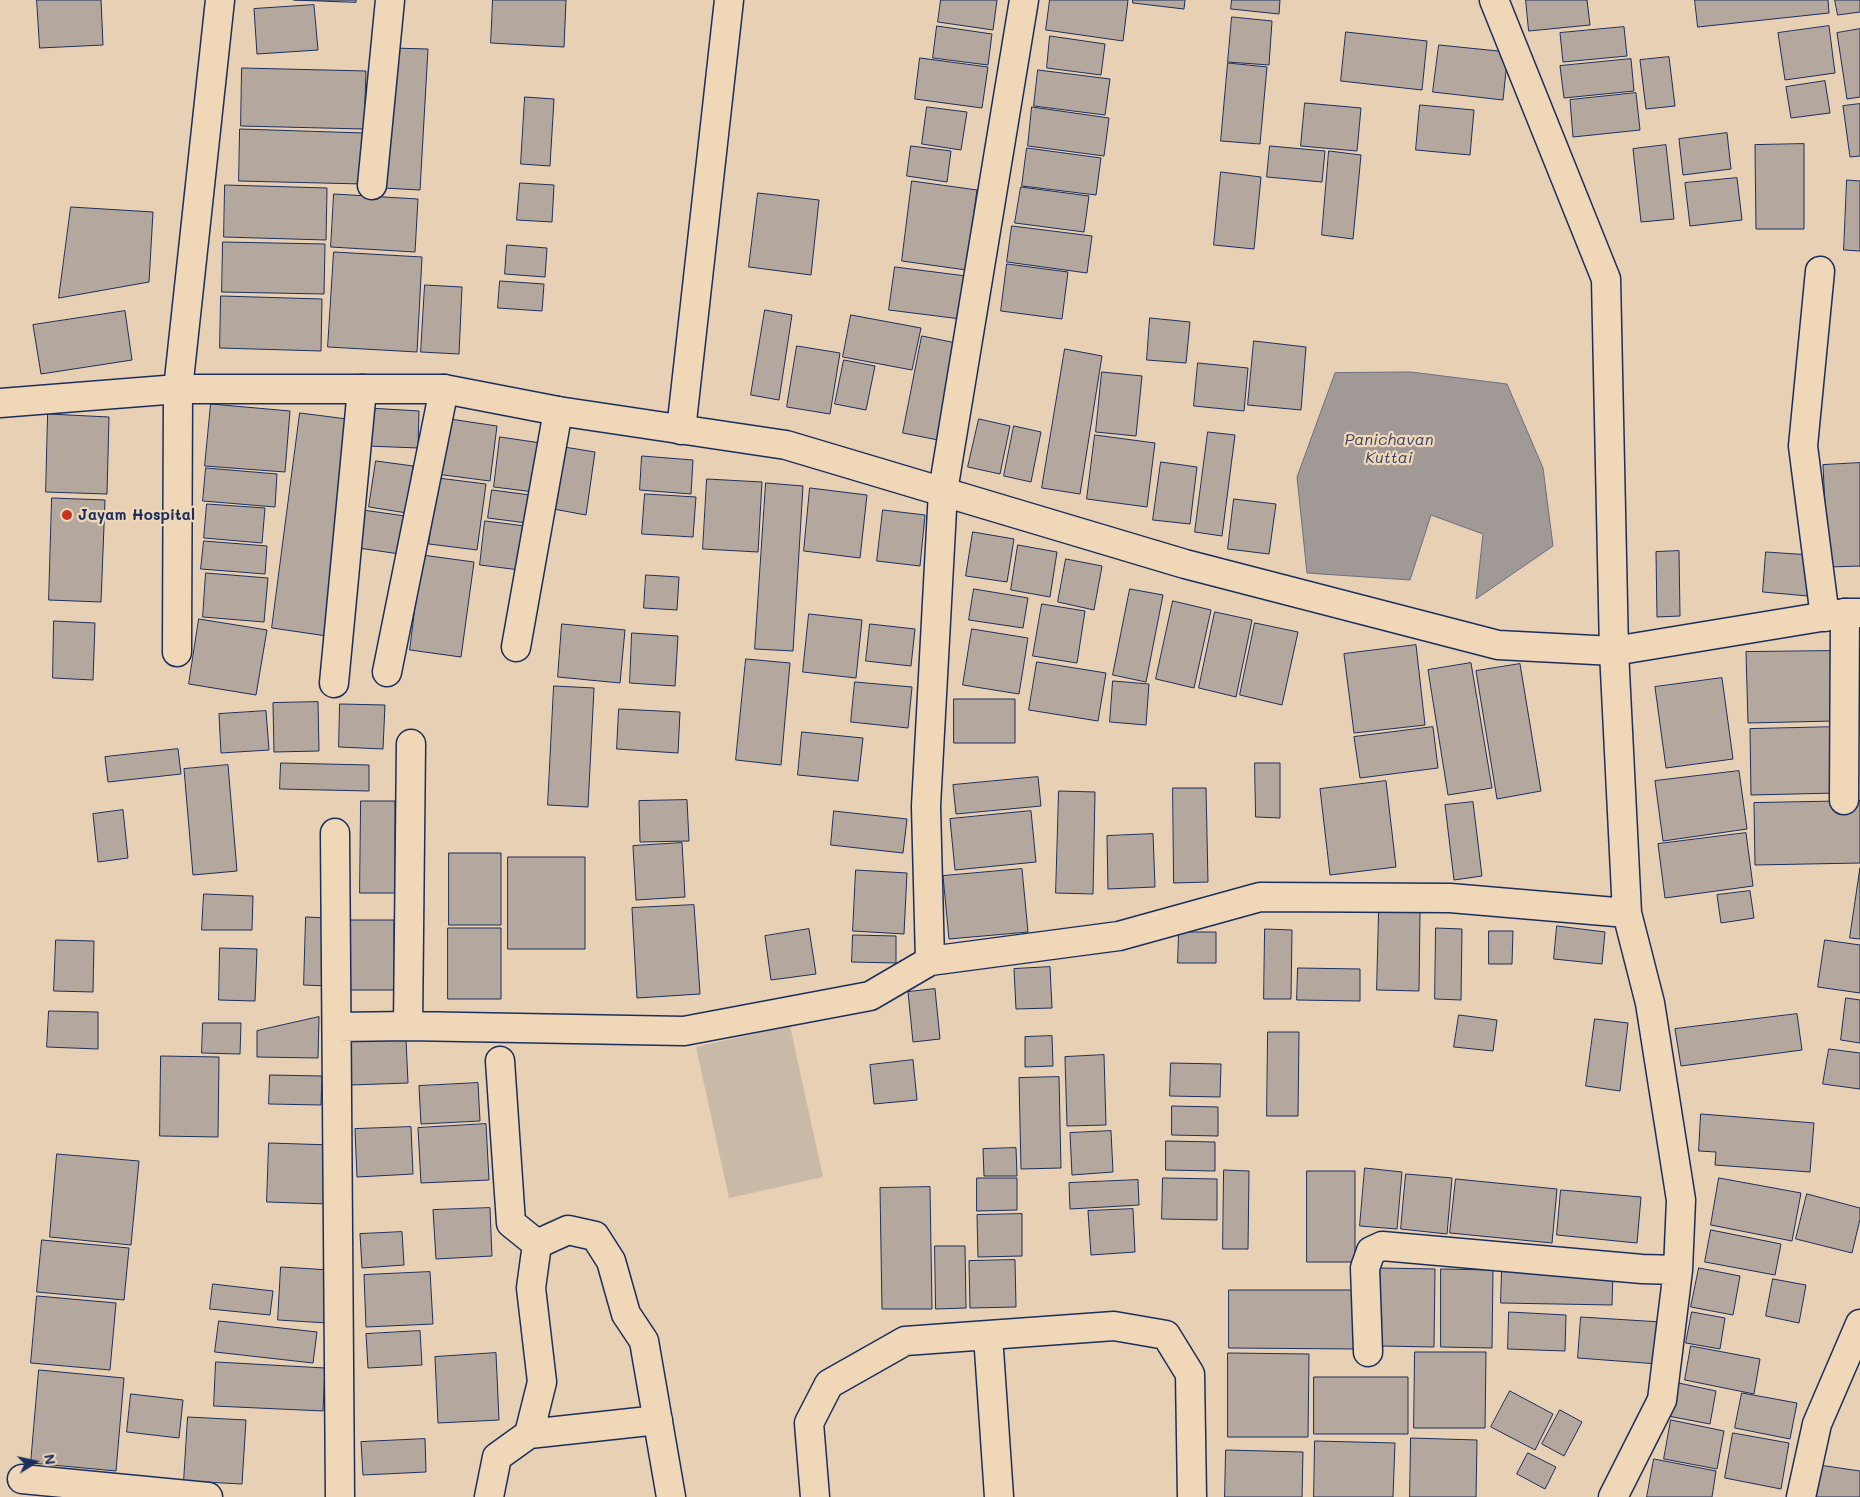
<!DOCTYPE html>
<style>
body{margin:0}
#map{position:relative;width:1860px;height:1497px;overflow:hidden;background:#e7d0b3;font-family:Mali,sans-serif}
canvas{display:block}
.north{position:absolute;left:10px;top:1437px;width:50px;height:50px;-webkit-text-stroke:4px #efd7b7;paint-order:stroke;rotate:80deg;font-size:14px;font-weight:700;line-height:20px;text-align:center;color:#1b2f5e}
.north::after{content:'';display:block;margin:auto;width:18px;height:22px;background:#1b2f5e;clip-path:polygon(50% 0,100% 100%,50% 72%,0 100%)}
</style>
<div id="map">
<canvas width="1860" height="1497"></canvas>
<div class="north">N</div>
</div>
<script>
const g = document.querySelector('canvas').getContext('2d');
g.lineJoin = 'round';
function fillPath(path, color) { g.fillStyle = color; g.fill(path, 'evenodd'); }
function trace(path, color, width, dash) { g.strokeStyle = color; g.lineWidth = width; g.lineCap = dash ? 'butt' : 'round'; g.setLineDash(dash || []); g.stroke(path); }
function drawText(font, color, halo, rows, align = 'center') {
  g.font = font + ' Mali,sans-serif'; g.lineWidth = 4.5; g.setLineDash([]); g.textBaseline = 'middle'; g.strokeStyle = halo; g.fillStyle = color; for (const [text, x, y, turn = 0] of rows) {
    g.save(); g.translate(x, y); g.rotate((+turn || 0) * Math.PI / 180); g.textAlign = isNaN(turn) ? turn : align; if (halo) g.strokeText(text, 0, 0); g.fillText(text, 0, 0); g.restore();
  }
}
const green = new Path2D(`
 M790,1026L823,1177L729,1198L696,1047Z`);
const water = new Path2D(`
 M1411,372L1507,384L1543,468L1553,546L1476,599L1483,534L1431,515L1410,580L1307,573L1297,477L1335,373Z`);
const building = new Path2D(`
 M37,0H101L103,45L40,48Z
 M294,0H356V2Z
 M493,0H566L564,47L491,43Z
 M941,0H997L993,30L938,22Z
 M1050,0H1128L1123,41L1046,30Z
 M1133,0H1185L1184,9L1133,3Z
 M1232,0H1280L1279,14L1231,9Z
 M1526,0H1587L1590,25L1529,31Z
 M1695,0H1828L1829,13L1698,27Z
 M1835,0H1860V12L1838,15Z
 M314,5L318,50L257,54L254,9Z
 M1232,17L1272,21L1269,65L1228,62Z
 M937,26L992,34L988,65L933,58Z
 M1829,26L1835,73L1785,80L1778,33Z
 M1624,27L1627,56L1563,62L1560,33Z
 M1860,29V97L1847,99L1837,33Z
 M1346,32L1427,41L1422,90L1341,81Z
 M1050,36L1105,44L1101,75L1047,68Z
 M1439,45L1508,52L1503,100L1433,92Z
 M391,48L428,49L420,190L383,188Z
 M1669,57L1675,106L1646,109L1640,60Z
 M920,58L988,67L982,108L915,99Z
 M1631,59L1634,91L1564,98L1560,66Z
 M1228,63L1267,67L1260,144L1221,141Z
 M242,68L366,71L364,129L241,126Z
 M1038,70L1110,79L1105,115L1034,106Z
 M1825,81L1830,113L1791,118L1786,87Z
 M1636,93L1640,130L1573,137L1570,100Z
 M525,97L554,99L550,166L521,164Z
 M1305,103L1361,108L1357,151L1301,146Z
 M1860,104V156L1850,157L1843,106Z
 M1420,105L1474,110L1470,155L1416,150Z
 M927,107L967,112L961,150L922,144Z
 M1032,107L1109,118L1104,156L1028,146Z
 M240,129L364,133L363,184L239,181Z
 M1727,133L1731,169L1683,175L1679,139Z
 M1804,144V229H1756L1755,145Z
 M1666,145L1674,219L1641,222L1633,149Z
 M911,146L951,151L947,182L907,176Z
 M1270,146L1325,151L1322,182L1267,177Z
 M1027,148L1101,158L1096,195L1022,186Z
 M1329,151L1361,155L1353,239L1322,235Z
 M1221,172L1261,177L1254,249L1214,245Z
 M1737,178L1742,220L1690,226L1685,183Z
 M1847,180L1860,181V251L1844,250Z
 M912,181L977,190L966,270L902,261Z
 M520,183L554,185L552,222L517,220Z
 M225,185L327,188L326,240L224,237Z
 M1021,187L1089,196L1084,232L1015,223Z
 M758,193L819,200L811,275L749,267Z
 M334,194L418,199L415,252L331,247Z
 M71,207L153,212L149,282L59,298Z
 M1012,226L1092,236L1087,273L1007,262Z
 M223,242L325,244L324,294L222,292Z
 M507,245L547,248L545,277L505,274Z
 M334,252L422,257L417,352L328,347Z
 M1007,264L1068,272L1062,319L1001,311Z
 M895,267L966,276L961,319L889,310Z
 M500,281L544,284L542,311L498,308Z
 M425,285L462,287L459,354L421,352Z
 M221,296L322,299L321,351L220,348Z
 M765,310L792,315L779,400L751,395Z
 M125,311L132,360L41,374L33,325Z
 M851,315L921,328L912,370L843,357Z
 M1150,318L1190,322L1186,363L1147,360Z
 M922,336L956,343L938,440L903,433Z
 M1254,341L1306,347L1301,410L1248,405Z
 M797,346L840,353L830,414L787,407Z
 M1065,349L1102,356L1080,494L1042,488Z
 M844,360L875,366L866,410L835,404Z
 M1198,363L1248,368L1244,411L1194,406Z
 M1102,372L1142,376L1136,436L1096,432Z
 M211,404L290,411L285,472L205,466Z
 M369,408L419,411L418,448L367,446Z
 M300,413L355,420L327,636L272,628Z
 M48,414L109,417L107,494L46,492Z
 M443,418L497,426L490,481L436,474Z
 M979,419L1010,426L1000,474L968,467Z
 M1014,426L1041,432L1031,482L1004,476Z
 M1208,432L1235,435L1222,536L1195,532Z
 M1095,435L1155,443L1147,507L1087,499Z
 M500,437L541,443L534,492L494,487Z
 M558,446L595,452L586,515L548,508Z
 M642,456L693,460L691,494L640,490Z
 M376,461L413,466L407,513L369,507Z
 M1161,462L1197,467L1190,524L1153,520Z
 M1860,463V566L1828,567L1823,465Z
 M206,468L277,474L275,507L203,501Z
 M438,478L486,484L477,550L429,544Z
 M707,479L762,482L758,552L703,549Z
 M766,483L803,486L793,651L755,649Z
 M810,488L867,495L860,558L804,551Z
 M492,490L530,495L527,523L488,518Z
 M645,494L696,497L693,537L642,534Z
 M52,498L105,500L101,602L49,600Z
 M1234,499L1276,504L1269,554L1228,549Z
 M207,504L265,508L262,543L204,538Z
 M363,510L405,516L400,554L358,548Z
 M883,510L925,515L920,566L877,561Z
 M485,521L525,526L520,570L480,565Z
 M973,532L1014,539L1007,582L966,576Z
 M204,541L267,546L265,574L201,569Z
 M1018,545L1057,552L1050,597L1011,590Z
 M1679,551L1680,616L1657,617L1656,552Z
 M1766,552L1811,555L1808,596L1763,592Z
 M422,555L474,562L461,657L410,650Z
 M1066,559L1102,566L1094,610L1058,602Z
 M206,573L268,578L264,622L203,617Z
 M646,575L679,577L677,610L644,608Z
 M974,589L1028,598L1023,628L969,620Z
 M1130,589L1163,595L1146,682L1113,675Z
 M1173,601L1211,610L1194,688L1156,679Z
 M1042,604L1085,611L1077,663L1033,656Z
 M1215,612L1252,620L1236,697L1199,688Z
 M809,614L862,620L856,678L803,672Z
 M199,619L267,630L256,695L189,684Z
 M54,621L95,623L93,680L53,678Z
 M1255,623L1298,632L1282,705L1240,695Z
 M562,624L625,630L620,683L558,677Z
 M870,624L915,629L911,666L866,661Z
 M972,629L1028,638L1019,694L963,685Z
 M632,633L678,636L675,686L630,683Z
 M1416,645L1425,725L1354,733L1344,654Z
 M1832,651L1834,721L1748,723L1746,652Z
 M746,659L790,663L781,765L736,760Z
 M1037,662L1106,673L1098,721L1029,710Z
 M1471,663L1492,788L1448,795L1428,670Z
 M1520,664L1541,791L1497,799L1476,671Z
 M1722,678L1733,759L1666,768L1655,687Z
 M1113,681L1149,684L1146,725L1110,722Z
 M855,682L912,687L908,728L851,722Z
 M554,686L594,688L588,807L548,805Z
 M954,699H1015V743H954Z
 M318,702L319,751L274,752L273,703Z
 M340,704L385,705L383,749L339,747Z
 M619,709L680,712L678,753L617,749Z
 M266,711L269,750L221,753L219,714Z
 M1433,727L1438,768L1360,778L1354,737Z
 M1837,727L1838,793L1751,795L1750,729Z
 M802,732L863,738L858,781L798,775Z
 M178,749L181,774L108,782L105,757Z
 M281,763L369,765V791L280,789Z
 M1255,763H1280V818L1256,817Z
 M228,765L237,871L193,875L184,769Z
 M1739,771L1747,829L1663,841L1655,781Z
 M1038,777L1041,806L956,814L953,785Z
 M1386,781L1396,867L1330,875L1320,789Z
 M1173,788H1206L1208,882L1174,883Z
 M1059,791L1095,792L1093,894L1056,893Z
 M687,800L689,841L640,842L639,801Z
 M361,801H395V893H360Z
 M1860,801V863L1755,865L1754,803Z
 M1473,802L1482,876L1454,880L1445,805Z
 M123,810L128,858L98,862L93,814Z
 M834,811L907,819L903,853L831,845Z
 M1031,811L1036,862L955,870L950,819Z
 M1746,833L1753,886L1665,898L1658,844Z
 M1153,834L1155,887L1108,889L1107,836Z
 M682,843L685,897L636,900L633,846Z
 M449,853H501V925H449Z
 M508,857H585V949H508Z
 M1860,868V939L1850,938Z
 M1022,869L1028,932L949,939L943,876Z
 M856,870L907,873L904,934L853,931Z
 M1750,891L1754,918L1721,923L1717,895Z
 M204,894L253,896L252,930H202Z
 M694,905L700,994L637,998L632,908Z
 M1379,911L1420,912L1419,991L1377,990Z
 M306,917L328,918L327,986L304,985Z
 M348,920H394V990H348Z
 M1557,926L1605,932L1602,964L1554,959Z
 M448,928H501V999H448Z
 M1436,928L1462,929L1461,1000L1435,999Z
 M809,929L816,974L771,980L765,936Z
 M1265,929L1292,930L1291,999H1264Z
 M1489,931H1513L1512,964H1489Z
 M1179,932H1216V963H1178Z
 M853,935L896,936V963L852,962Z
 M56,940L94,941L93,992L54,991Z
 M1825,940L1860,945V993L1818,987Z
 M220,948L257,949L255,1001L219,1000Z
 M1050,967L1052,1008L1016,1009L1014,969Z
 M1298,968L1360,969V1001L1297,1000Z
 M935,989L940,1039L913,1042L908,992Z
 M1846,998L1860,1000V1043L1841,1040Z
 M49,1011L98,1012V1049L47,1047Z
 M1797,1014L1802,1050L1681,1066L1675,1029Z
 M1459,1015L1497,1020L1493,1051L1454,1047Z
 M319,1017L318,1058L257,1057V1031Z
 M1595,1019L1628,1023L1620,1091L1586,1086Z
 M203,1023H241L240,1054L202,1053Z
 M1268,1032H1299L1298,1116H1267Z
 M1052,1036L1053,1066L1025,1067V1037Z
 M406,1039L408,1083L351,1085L349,1041Z
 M1829,1049L1860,1053V1089L1823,1084Z
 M1104,1055L1106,1125L1067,1126L1065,1057Z
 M161,1056L219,1057L218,1137L160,1136Z
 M913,1060L917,1100L874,1104L870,1065Z
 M1171,1063L1221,1064L1220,1097L1170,1096Z
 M270,1075L322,1076L321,1105L269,1104Z
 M1059,1077L1061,1168L1021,1169L1019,1078Z
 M478,1083L480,1121L421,1124L419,1086Z
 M1172,1106L1218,1107V1136L1172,1135Z
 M1701,1114L1814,1123L1810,1172L1715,1165L1716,1152L1699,1151Z
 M486,1124L489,1180L421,1183L418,1128Z
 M411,1127L413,1174L357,1177L355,1129Z
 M1111,1131L1113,1172L1072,1175L1070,1133Z
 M1166,1141L1215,1142V1171L1166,1170Z
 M269,1143L332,1145L330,1204L267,1202Z
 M1016,1148L1017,1176H984L983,1149Z
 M57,1154L139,1161L131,1245L50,1237Z
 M1365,1168L1402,1172L1397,1229L1360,1226Z
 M1224,1170L1249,1171L1248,1249H1223Z
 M1307,1171H1355V1262H1307Z
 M1406,1174L1452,1178L1447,1234L1401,1229Z
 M977,1178H1017V1210L977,1211Z
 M1163,1178L1217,1179V1220L1162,1219Z
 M1719,1178L1801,1193L1792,1241L1711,1225Z
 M1456,1179L1557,1189L1552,1243L1450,1233Z
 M1138,1180L1139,1205L1070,1209L1069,1183Z
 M930,1187L932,1309H882L880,1188Z
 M1561,1190L1641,1197L1637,1243L1557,1235Z
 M1807,1194L1860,1208V1219L1852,1253L1796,1239Z
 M490,1208L492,1256L436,1259L433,1210Z
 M1133,1209L1135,1252L1091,1255L1088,1211Z
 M1022,1214V1256L978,1257L977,1215Z
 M1711,1230L1781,1244L1775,1275L1705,1262Z
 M402,1232L404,1265L362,1268L360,1234Z
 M42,1240L129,1248L124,1300L37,1292Z
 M935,1246H965L966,1308L936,1309Z
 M1015,1260L1016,1307L970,1308L969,1261Z
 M281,1267L330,1270L328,1323L278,1320Z
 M1380,1268L1435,1269L1434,1347L1380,1346Z
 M1699,1268L1740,1276L1733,1315L1691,1307Z
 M1441,1269L1493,1270L1492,1348L1441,1347Z
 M1502,1269L1613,1272L1612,1305L1501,1303Z
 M430,1272L433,1324L366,1327L364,1275Z
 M1773,1279L1806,1285L1799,1323L1766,1316Z
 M213,1284L273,1291L270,1315L210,1309Z
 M1229,1290H1357V1349L1229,1348Z
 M37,1296L116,1303L110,1370L31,1363Z
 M1509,1312L1566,1315L1565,1351L1508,1349Z
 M1692,1312L1725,1318L1720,1349L1686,1343Z
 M1581,1317L1661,1322L1658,1364L1578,1358Z
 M219,1321L317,1332L313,1363L215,1352Z
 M420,1331L422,1365L368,1368L366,1334Z
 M1691,1346L1760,1359L1754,1394L1685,1380Z
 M1415,1352H1486L1485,1428H1414Z
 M496,1353L499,1420L438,1423L435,1357Z
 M1228,1353L1309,1354L1308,1437H1228Z
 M216,1362L325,1368L323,1411L214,1406Z
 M39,1370L124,1378L116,1471L31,1463Z
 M1314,1377H1408V1434H1314Z
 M1674,1382L1716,1391L1710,1424L1668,1416Z
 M1510,1391L1553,1414L1535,1450L1491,1427Z
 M1742,1393L1797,1403L1790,1439L1735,1428Z
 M131,1394L183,1400L179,1438L127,1432Z
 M1560,1410L1582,1422L1564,1456L1542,1444Z
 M188,1417L246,1420L242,1484L184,1481Z
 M1671,1420L1724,1431L1717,1469L1664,1459Z
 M1733,1433L1789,1443L1781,1489L1725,1478Z
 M1411,1438L1477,1440L1476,1497H1410Z
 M425,1439L426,1472L363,1475L361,1442Z
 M1315,1441L1395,1443L1393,1497H1314Z
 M1226,1450L1303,1452L1302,1497H1225Z
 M1528,1453L1556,1467L1545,1489L1517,1474Z
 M1654,1459L1716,1471L1712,1497H1647Z
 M1812,1464L1860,1471V1497H1807Z`);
const minor = new Path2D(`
 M1494,0L1606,279L1614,651L1627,913L1650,1003L1681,1200L1678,1270L1662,1400L1613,1497
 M372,185L390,0
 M1820,271L1803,446L1825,617
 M681,430L729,0
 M516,647L558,411
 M177,652L178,389L220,0
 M387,672L444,389
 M334,683L362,389
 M1844,800L1845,613
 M335,833L340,1497
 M930,961L926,806L943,491L1024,0
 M408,1026L411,744
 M338,1027L408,1026L684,1031L870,996L930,961L1119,936L1260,897L1450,898L1627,913
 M500,1061L511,1223L537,1244
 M988,1335L999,1497
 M1368,1352L1365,1268L1371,1251L1382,1246L1642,1269L1678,1270
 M529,1434L658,1420
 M22,1479L208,1497
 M489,1497L497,1457L529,1434L542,1382L531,1288L537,1244L568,1230L595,1236L611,1261L626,1314L644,1341L671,1497
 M815,1497L809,1423L829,1384L905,1341L1114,1326L1166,1335L1190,1374L1192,1497
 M1801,1497L1817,1424L1860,1324`);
const tertiary = new Path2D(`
 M0,403L178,389H444L558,411L786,445L1185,564L1498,645L1614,651L1845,613H1860`);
const markers = [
 [67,515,6,"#c8321e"]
];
const poiNames = [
 ["Jayam Hospital",78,515]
];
const waterNames = [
 ["Panichavan",1389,440],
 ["Kuttai",1389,458]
];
fillPath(green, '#c9b9a7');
fillPath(water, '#a09996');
trace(water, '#6b6f80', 1);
fillPath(building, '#b4a89e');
trace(building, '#1b2f5e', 1);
trace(minor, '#1b2f5e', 31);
trace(tertiary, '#1b2f5e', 31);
trace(minor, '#efd7b7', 28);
trace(tertiary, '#efd7b7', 28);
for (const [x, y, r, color] of markers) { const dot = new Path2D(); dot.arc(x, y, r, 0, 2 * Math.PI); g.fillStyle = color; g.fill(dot); trace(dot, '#efd7b7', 2); }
drawText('bold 15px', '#1b2f5e', '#efd7b7', poiNames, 'left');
drawText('italic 16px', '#364469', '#efd7b7', waterNames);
</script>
